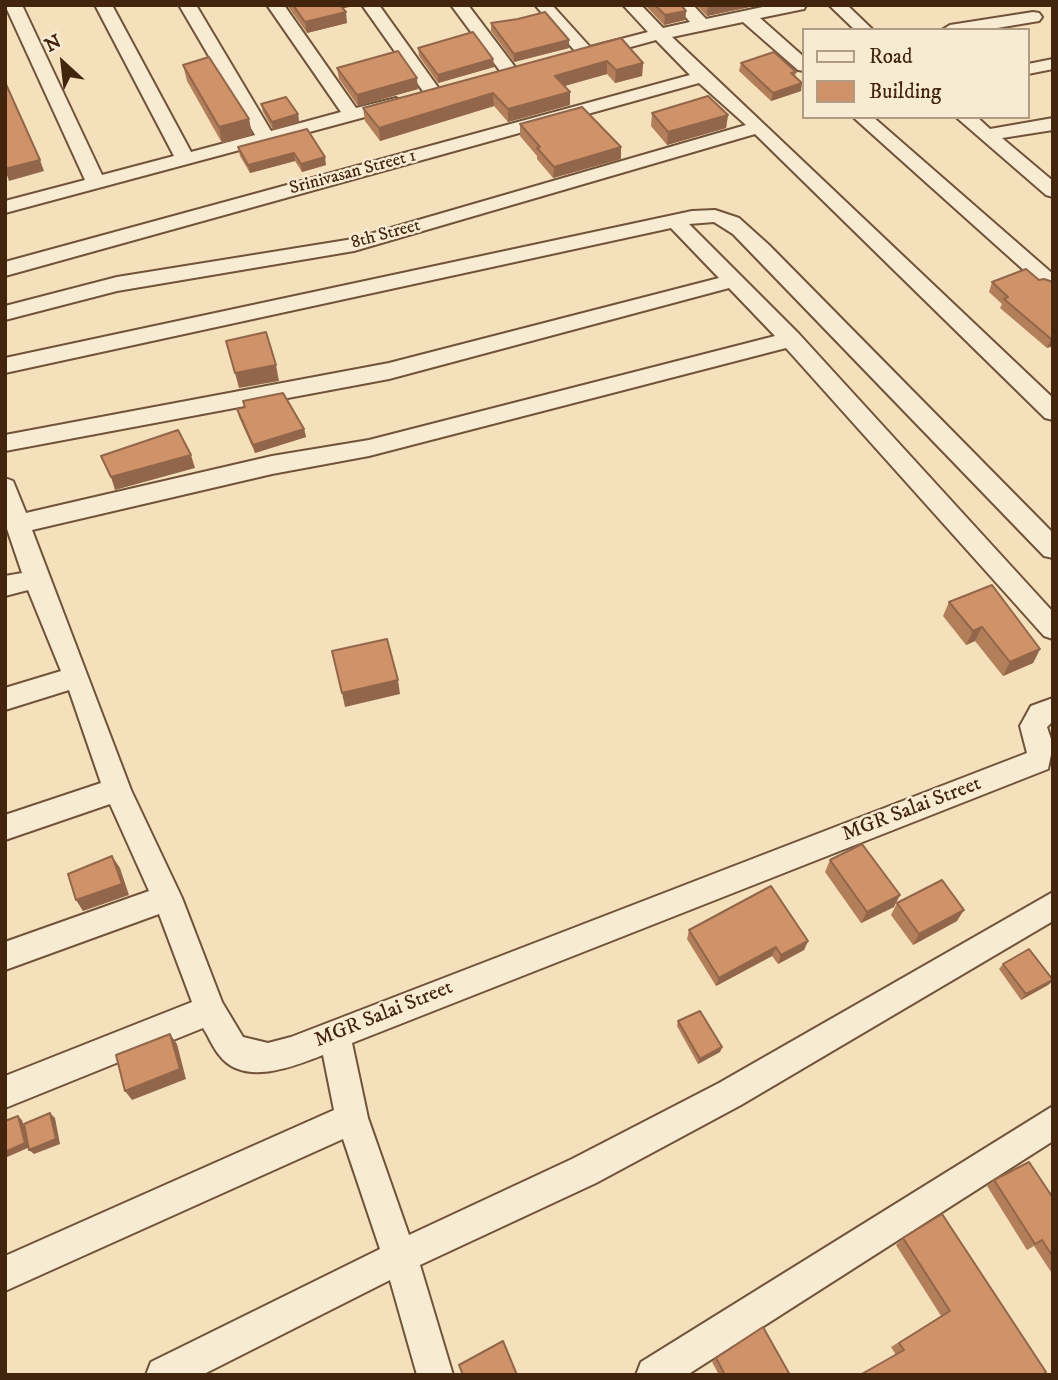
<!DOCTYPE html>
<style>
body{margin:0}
#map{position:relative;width:1058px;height:1380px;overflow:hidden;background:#f5e0bc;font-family:"IM FELL DW Pica",serif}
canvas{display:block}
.frame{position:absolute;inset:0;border:7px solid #43240d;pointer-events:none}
.legend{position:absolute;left:802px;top:28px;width:228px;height:91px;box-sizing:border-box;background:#f8ebd3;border:2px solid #b09b84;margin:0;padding:9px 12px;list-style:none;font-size:21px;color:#43240d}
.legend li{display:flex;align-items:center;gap:14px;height:35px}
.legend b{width:35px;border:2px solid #b09b84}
.north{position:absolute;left:28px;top:28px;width:70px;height:70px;-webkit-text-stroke:5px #f8ebd3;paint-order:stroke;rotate:333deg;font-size:19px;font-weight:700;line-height:28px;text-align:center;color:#43240d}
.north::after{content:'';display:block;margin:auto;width:24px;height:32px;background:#43240d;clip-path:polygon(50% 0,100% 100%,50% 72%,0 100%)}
</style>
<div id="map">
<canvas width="1058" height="1380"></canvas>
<div class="frame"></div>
<ul class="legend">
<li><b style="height:9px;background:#f8ebd3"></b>Road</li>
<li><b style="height:19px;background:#d09269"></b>Building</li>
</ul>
<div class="north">N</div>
</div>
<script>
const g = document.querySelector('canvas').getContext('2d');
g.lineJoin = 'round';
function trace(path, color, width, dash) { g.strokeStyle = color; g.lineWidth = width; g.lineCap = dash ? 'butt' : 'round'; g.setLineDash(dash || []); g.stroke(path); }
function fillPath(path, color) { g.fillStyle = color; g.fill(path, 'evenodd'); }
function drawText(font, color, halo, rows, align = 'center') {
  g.font = font + ' "IM FELL DW Pica",serif'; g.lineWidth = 5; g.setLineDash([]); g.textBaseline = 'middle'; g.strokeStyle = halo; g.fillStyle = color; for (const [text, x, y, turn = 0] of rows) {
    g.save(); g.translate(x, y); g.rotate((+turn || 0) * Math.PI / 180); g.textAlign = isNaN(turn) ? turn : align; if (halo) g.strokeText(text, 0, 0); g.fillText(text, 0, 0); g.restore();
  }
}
const minor = new Path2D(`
 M5,5H22L102,175L174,156L95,5H112L191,152L255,135L179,5H196L271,131L341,112L267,5H284L356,108L396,98L405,103L402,107L276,141L274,144H262L5,213V201L85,180Z
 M362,5H379L442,93L439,97H427Z
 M451,5H468L518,71L515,75H503Z
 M535,5H552L590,47L648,32L623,5H641L663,28L690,22L675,5H693L706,19L772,5H806L804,9L760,18L804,57V71L798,70L743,22L672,37L1053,398V420L1045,418L755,134L354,251L117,291L5,320V306L117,277L353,239L746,125L699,83L5,276V262L690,75L656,40L587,59L581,58Z
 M829,5H847L873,30H855Z
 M1033,12L1039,13L1042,17L1039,21L985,30H942L950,25Z
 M1053,59V69L1028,74V64Z
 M853,117H873L1053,274V292L1046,290Z
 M956,117H977L990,129L1053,118V130L1002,138L1053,181V197L1046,195Z
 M715,210L739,218L769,245L1053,533V558L1044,556L733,234L714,222L689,224L799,334L1053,612V639L1044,636L786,348L369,456L272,474L32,530L131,790L182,898L222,1002L243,1037L268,1043L291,1037L1027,753L1020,726L1031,706L1053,698V721L1047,727L1053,745L1048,769L352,1043L368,1118L409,1235L572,1159L719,1083L1053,892V921L741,1105L596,1183L420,1265L453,1375H417L390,1280L202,1375H146L151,1362L380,1249L343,1139L5,1291V1256L334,1110L323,1055C295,1066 244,1087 220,1056C213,1048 209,1037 203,1028L5,1108V1076L192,1002L159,914L5,970V942L149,891L110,804L5,840V815L101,783L69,690L5,710V688L61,671L28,590L5,596V576L22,573L5,523V478L13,481L26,513L272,456L369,440L775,336L729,288L389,379L5,451V435L389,363L719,278L671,228L5,373V358L692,211Z
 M1053,1106V1141L687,1375H636L641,1362Z`);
const wall = new Path2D(`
 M287,5H358L343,8L347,23L307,33Z
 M645,5H681L686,11L685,20L664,25Z
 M696,5H759L707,16Z
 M491,23L569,48L514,62L491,31Z
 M621,38L643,63L642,76L615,83L607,74L564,86L570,92V105L508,122L494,106L380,141L365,121L363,108Z
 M418,48L493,59L494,67L438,83L419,56Z
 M741,63L796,72L795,77L801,91L771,101L739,71Z
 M183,65L249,119L252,135L222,143L187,81Z
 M337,68L418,89L358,106L339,79Z
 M261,104L298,114L299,122L273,130L263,112Z
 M652,113L728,115L726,128L667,145L651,126Z
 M520,124L621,159L553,178L537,159V156L520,136Z
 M307,129L326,165L302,172L295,161L250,173L240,156L238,147Z
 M1039,280L1053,282V346L1047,348L1000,308L1002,304L989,292L992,282Z
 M237,409L304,429L306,437L255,453L239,417Z
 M949,602L1040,649L1033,663L1003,676L975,641L966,645L943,616Z
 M830,860L894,907L861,923L825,872Z
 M897,903L957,921L913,945L891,915Z
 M689,930L808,941L804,950L778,964L772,956L716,986L687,939Z
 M1003,964L1053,980L1048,985L1021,1000L999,969Z
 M678,1021L722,1047L720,1052L698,1064L677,1026Z
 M994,1180L1053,1198V1275L1034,1246L1027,1250L987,1186Z
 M903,1238L1042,1375L896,1355L891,1347L941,1316L896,1245Z
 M716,1358L790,1375H719L712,1362Z`);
const shadedWall = new Path2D(`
 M336,5H358L336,10Z
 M713,5H759L707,16L708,6Z
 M686,11L685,20L664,25L665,15Z
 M346,12L347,23L307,33L305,22Z
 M569,40V48L514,62V54Z
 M493,59L494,67L438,83V75Z
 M607,61V74L554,89L555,76Z
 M643,63L642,76L615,83L616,70Z
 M417,78L418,89L358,106L357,95Z
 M802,83L801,91L771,101L773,93Z
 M570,92V105L508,122V109Z
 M493,93L494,106L380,141L379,128Z
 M298,114L299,122L273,130L272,122Z
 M728,115L726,128L667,145L668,132Z
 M249,119L252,135L222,143L219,127Z
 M621,147V159L553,178L554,167Z
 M294,153L295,161L250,173L248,165Z
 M325,157L326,165L302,172L301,164Z
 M40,160L44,171L9,181L5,169Z
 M1053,338V346L1047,348L1051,339Z
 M276,365L279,381L239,388L235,373Z
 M304,429L306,437L255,453L253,445Z
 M191,455L195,468L115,490L111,477Z
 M982,627L975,641L966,645L973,631Z
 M1040,649L1033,663L1003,676L1010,662Z
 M398,680L400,694L345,707L342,693Z
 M112,856L120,868L129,895L83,911L76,900Z
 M900,895L894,907L861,923L867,912Z
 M964,910L957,921L913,945L919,934Z
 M808,941L804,950L778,964L781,955Z
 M776,947L772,956L716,986L719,978Z
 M1053,980L1048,985L1021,1000L1026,994Z
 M170,1034L177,1044L186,1079L132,1100L125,1091Z
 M722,1047L720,1052L698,1064L700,1059Z
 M50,1113L55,1118L60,1144L34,1154L29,1150Z
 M18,1116L22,1120L30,1147L5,1158V1152Z`);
const building = new Path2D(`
 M293,5H340L346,12L305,22Z
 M655,5H681L686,11L665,15Z
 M545,12L569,40L514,54L491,23L518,19Z
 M473,32L493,59L438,75L418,48Z
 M621,38L643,63L616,70L607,61L555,76L570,92L508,109L493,93L379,128L363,108Z
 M398,51L417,78L357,95L337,68Z
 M774,52L796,72L791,73L802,83L773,93L741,63Z
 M209,57L249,119L219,127L183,65Z
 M5,82L40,160L5,169Z
 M708,96L728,115L668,132L652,113Z
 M286,97L298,114L272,122L261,104Z
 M582,107L621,147L554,167L537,148L540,147L520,124Z
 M307,129L325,157L301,164L294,153L248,165L238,147Z
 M1026,269L1039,280L1044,279L1053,282V338L1051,339L1004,299L1008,297L992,282Z
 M266,332L276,365L235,373L226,341Z
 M283,393L304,429L253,445L237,409L245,407L243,401Z
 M178,430L191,455L111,477L101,456Z
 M992,585L1040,649L1010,662L982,627L973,631L949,602Z
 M387,639L398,680L342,693L332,651Z
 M862,844L900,895L867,912L830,860Z
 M112,856L122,884L76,900L68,874Z
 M942,880L964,910L919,934L897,903Z
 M771,886L808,941L781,955L776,947L719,978L689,930Z
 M1029,949L1053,980L1026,994L1003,964Z
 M700,1011L722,1047L700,1059L678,1021Z
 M170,1034L180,1069L125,1091L116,1055Z
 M50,1113L56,1139L29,1150L24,1124Z
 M18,1116L25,1143L5,1152V1121Z
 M1029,1162L1053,1198V1257L1042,1240L1035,1244L994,1180Z
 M942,1214L1046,1372L1042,1375H860L904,1350L899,1343L950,1311L903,1238Z
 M763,1327L790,1375H725L716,1358Z
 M503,1341L517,1375H463L459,1365Z`);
const farStreetnames = [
 ["Srinivasan Street 1",353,173,-15],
 ["8th Street",386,235,-15]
];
const streetNames = [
 ["MGR Salai Street",912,810,-21],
 ["MGR Salai Street",384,1015,-22]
];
trace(minor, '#705339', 4);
fillPath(minor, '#f8ebd3');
fillPath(wall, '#b37e5a');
fillPath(shadedWall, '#92664a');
fillPath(building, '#d09269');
trace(building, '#92664a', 2);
drawText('18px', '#43240d', '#f8ebd3', farStreetnames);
drawText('21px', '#43240d', '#f8ebd3', streetNames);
</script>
